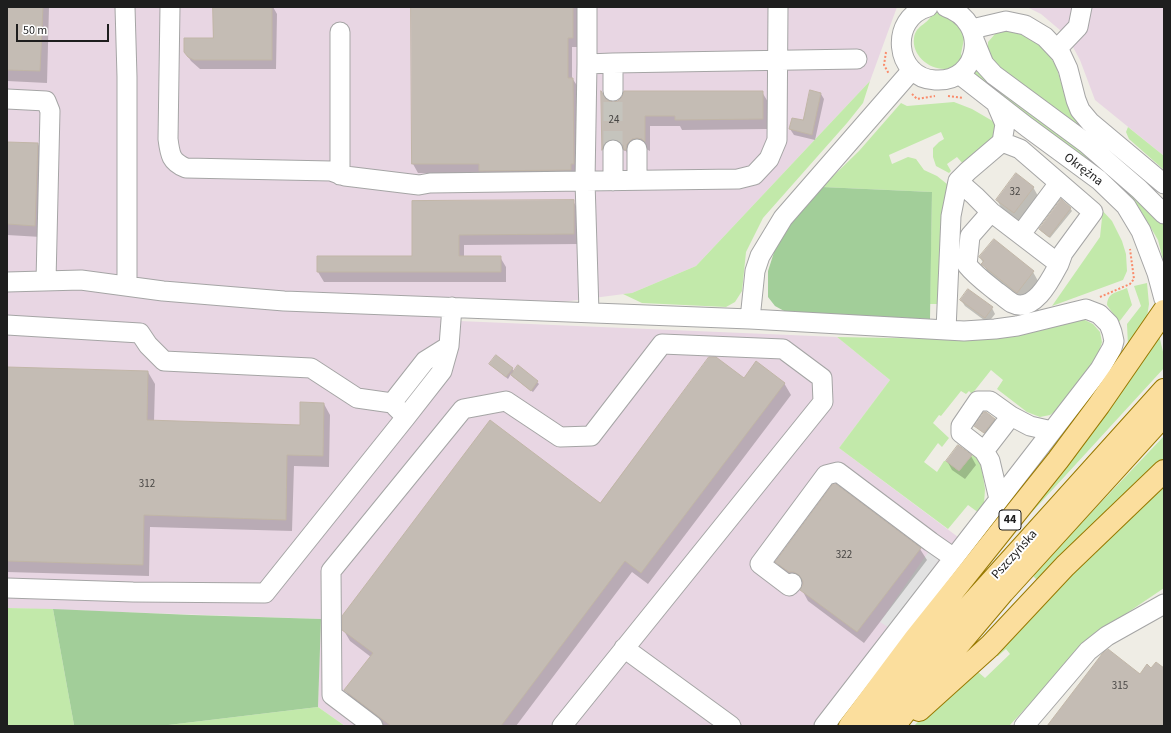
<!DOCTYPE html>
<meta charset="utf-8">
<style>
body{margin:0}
#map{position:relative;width:1171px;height:733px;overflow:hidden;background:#efede5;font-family:"Source Sans 3",sans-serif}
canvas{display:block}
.frame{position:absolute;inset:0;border:8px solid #1e1e1e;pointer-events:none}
.scale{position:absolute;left:16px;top:24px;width:93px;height:18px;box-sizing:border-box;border:2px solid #1e1e1e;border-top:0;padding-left:5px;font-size:12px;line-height:14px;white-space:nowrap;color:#1e1e1e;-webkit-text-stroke:3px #fff;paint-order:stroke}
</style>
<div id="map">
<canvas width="1171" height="733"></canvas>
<div class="frame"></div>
<div class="scale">50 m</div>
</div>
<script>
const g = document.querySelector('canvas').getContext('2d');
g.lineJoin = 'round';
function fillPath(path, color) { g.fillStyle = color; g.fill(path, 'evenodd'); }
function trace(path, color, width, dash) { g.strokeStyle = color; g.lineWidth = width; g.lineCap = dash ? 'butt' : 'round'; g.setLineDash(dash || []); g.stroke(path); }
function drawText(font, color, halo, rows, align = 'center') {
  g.font = font + ' "Source Sans 3",sans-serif'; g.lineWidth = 4; g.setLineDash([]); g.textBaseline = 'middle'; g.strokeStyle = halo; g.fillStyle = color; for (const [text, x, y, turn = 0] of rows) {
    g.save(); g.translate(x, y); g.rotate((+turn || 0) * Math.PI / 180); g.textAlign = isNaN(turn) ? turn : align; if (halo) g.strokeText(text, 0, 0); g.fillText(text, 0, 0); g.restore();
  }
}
const industrial = new Path2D(`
 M7,7H897L870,81L696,266L632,293L438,318L459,321L837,337L890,380L839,448L962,540L821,726H345L318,707L320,619L7,608Z
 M1027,7H1164V156L1095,100L1080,60L1067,36L1041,14Z`);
const grass = new Path2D(`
 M933,12H941L958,21L964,39L961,54L963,59C960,62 957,66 954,67C936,75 911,58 914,38C916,24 929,25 933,12Z
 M1007,29L1024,32L1043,45L1056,66L1069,108L1086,131L995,66L988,51V42L995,34Z
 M975,67L1115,177L1133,192L1164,224V264L1158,240L1138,206L971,73Z
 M870,81L863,103L847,123L763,218L746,252L742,291L735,302L726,307L642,303L623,294L632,293L696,266Z
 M954,102L972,109L996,123L994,138L964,165L957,157L947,164L951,171L949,173L936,166L933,157V148L939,142L944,139L941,132L889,155L892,164L908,157L916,159L924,170L937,176L947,184L940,304H930L932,192L822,187L859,151L901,103L907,106Z
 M1128,127L1164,156V170L1129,139L1126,132Z
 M1100,208L1112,221L1122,241L1126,254L1127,271L1123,280L1052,306L1100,237L1102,218Z
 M1147,283L1149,304L1147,317L1128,346L1127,324L1141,306L1134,286Z
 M1127,288L1132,305L1119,322L1107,305C1108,292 1116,293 1127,288Z
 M1083,319L1093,324L1100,332L1102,342L1098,355L1061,407L1050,415L1040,417L1027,412L997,389L1003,380L991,370L972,394L969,391L966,394L961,391L941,416L939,415L933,423L949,438L942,447L938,443L924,462L937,472L944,461H946L959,471L975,452L980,457L985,489L984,504L979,513L968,505L948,529L839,448L890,380L837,337L947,339Z
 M1159,335L1164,356V368L1032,512L1029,510Z
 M1164,436V459L1038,581L1032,575Z
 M1164,482V588L1093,636L1009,726H914L926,713L977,671L985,678L1010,654L1006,649L998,656H995L994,647Z
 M7,608L53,609L74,725L146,726H7Z
 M318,707L345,726H160Z`);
const forest = new Path2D(`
 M822,187L932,192L930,319L786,312L775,306L768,297V271L777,243L804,206Z
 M53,609L192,615L321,619L318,707L160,726L74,725Z`);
const parking = new Path2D(`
 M929,551L940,558L891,629L880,622Z`);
const shadow = new Path2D(`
 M7,7H49L47,83L7,81Z
 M214,7H273L277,14L276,69H200L191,61L185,52L214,39Z
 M412,7H578V47H572V78L578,87V172L485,180L481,173H418L413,164Z
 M762,92L768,102V129L682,130L680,126H650V151L644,148L631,160L626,151L619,149L608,159L603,150L602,95L607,101L613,103Z
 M821,94L824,99L815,140L794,135L790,129L804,121Z
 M7,143L38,144L44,156L41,237L7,235Z
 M1033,187L1038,196L1019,221L1002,209L997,200Z
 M573,201L579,211V244L464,245V257H500L506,267V282H324L318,272L413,257V202Z
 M1070,208L1072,211L1050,238L1041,231L1040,229Z
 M980,257L1033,272L1038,281L1022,301L988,273Z
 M961,300L992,308L995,314L988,323L965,306Z
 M490,364L512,368L514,372L537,382L539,384L533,392L513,377L511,374L508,379Z
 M7,368L148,372L155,384L154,421L301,426L324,404L330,415L329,467L294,466L292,531L150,527L149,576L7,572Z
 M784,383L791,395L648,584L632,572L516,726H384L352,702L346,691L371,657L350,641L343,629L600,504Z
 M994,419L996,422L986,435L976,426Z
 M971,456L976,465L965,479L952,470L947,461Z
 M920,549L927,560L864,643L808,601L802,590L804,585L797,584L783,574L777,562Z`);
const building = new Path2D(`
 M7,7H43L40,71L7,70Z
 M213,7H272V60H194L188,57L184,52V38H213Z
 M411,7H573V38H568V78H573L574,164H571V170L479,171V164H412Z
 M810,90L821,93L812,135L789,129L792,118L803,120Z
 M601,91L607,100L613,102L618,101L622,97L624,91H763V119L675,120V116H645V142L642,139L637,138L632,139L627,144L626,150H624L623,145L619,141L613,139L607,141L604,144L602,150Z
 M7,142L38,143L35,226L7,224Z
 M1016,173L1034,187L1014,213L996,200Z
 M1061,199L1071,208L1049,237L1039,229Z
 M574,200V234L459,235V256H501V272H317V256H412V201Z
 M994,239L1034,271L1017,293L981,264L984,261L979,257Z
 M968,289L993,307L985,318L960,300Z
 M496,355L513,368L506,377L489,364Z
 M709,357H716L744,378L756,361L785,383L641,573L625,561L501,726H391L344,690L373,653L342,630V616L490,420L600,503Z
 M518,365L538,381L531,391L511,375Z
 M7,367L148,371L147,420L300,425V402L324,403L323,456L287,455L286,520L144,515L143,565L7,561Z
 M984,412H986L995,419L984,433L974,426Z
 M958,445L972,455L959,471L946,461Z
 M836,484L921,548L857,632L800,590L803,585V581L799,575L794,572H789L775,562L832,485Z
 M1108,649L1140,674L1147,664L1151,668L1156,662L1164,668V726H1047L1102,654Z`);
const minorTunnel = new Path2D(`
 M613,150V91`);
const path = new Path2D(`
 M886,52L884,65L889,74
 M912,94L917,99L935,96
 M948,96L963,98
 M1100,297L1130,284L1134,279L1130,249`);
const minor = new Path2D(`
 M125,7L127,77V286
 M170,7L168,139C170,155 171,162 186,168L331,171L345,176L419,185L430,183L585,181L589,312
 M778,7L777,140L769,159L754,175L738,179L585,181L587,64L613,63L857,59
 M928,7C889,18 894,78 935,80C980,83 990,22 946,7
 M972,29L1006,21L1025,25L1045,37L1061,54L1068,69L1076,100L1080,110L1090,122L1164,184
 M975,42L984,64L994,75L1086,143L1139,189L1164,214
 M1057,49L1078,27L1082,7
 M613,63V91
 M587,64V7
 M959,74L1027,127L1099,180L1126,206L1141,231L1157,273L1164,299
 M7,99L46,101L50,111L46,281
 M637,149V180
 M340,175V32
 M613,181V150
 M958,181L975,196L991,212L1059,264L1063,253L1093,212L1020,149L1002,142
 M991,212L970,236L967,265C976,276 986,283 997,292C1002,295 1007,300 1012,303C1034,314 1051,279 1059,264
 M1021,234L1059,183
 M7,282L81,280L163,291L284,301L750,319L964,331L995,329L1017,326L1086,309L1099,314L1109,324L1112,332L1114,341L1112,348L1100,369L824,726
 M750,319L755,271L760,256L783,218L912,70
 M7,325L140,333L148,345L164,361L311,368L357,398L392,403L406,417
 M946,330L951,216L958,181L968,171L1002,142L1005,124L996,103
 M392,403L425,361L449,346
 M984,451L1011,416
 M999,499L990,461L984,451L961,433V426L978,401H990L1011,416L1030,426L1052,431
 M792,583L789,586L760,564L826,475L838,472L931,542L954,558
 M7,588L133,592L265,593L406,417L442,371L449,346L452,307
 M624,648L731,726
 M373,726L332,695L331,571L463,409L506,401L560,437L591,436L662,344L783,349L822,378L823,402L562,726
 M1024,726L1088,651L1107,636L1164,604`);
const major = new Path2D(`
 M919,710L990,646L1065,566L1164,471
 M850,726L915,639L1058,460L1099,405L1164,311
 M873,726L954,623L1164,390
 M894,726L938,669L1003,592L1164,415`);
const numberNames = [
 ["24",614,121],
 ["32",1015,193],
 ["312",147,485],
 ["322",844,556],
 ["315",1120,687]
];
const shields = [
 [1010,520,22]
];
const shieldNames = [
 ["44",1010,520]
];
const streetNames = [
 ["Okrężna",1083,170,37],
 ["Pszczyńska",1015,555,-48]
];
fillPath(industrial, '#e8d6e3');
fillPath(grass, '#c2e9aa');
fillPath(forest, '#a2ce99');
fillPath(parking, '#e2e2e2');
fillPath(shadow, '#0003');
fillPath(building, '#c4bcb4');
trace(building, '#c1b6a7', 1);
trace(minorTunnel, '#c5c4bd', 19, [19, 10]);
trace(minor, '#a5a5a5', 21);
trace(major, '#987901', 24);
trace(path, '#f98c6c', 2, [2, 2]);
trace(minor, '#fff', 19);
trace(major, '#fbde9d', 22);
drawText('11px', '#484644', null, numberNames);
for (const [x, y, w] of shields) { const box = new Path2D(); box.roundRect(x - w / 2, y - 10, w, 20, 3); g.fillStyle = '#fff'; g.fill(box); trace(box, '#1e1e1e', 1); }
drawText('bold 12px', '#1e1e1e', null, shieldNames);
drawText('13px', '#1e1e1e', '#fff', streetNames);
</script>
